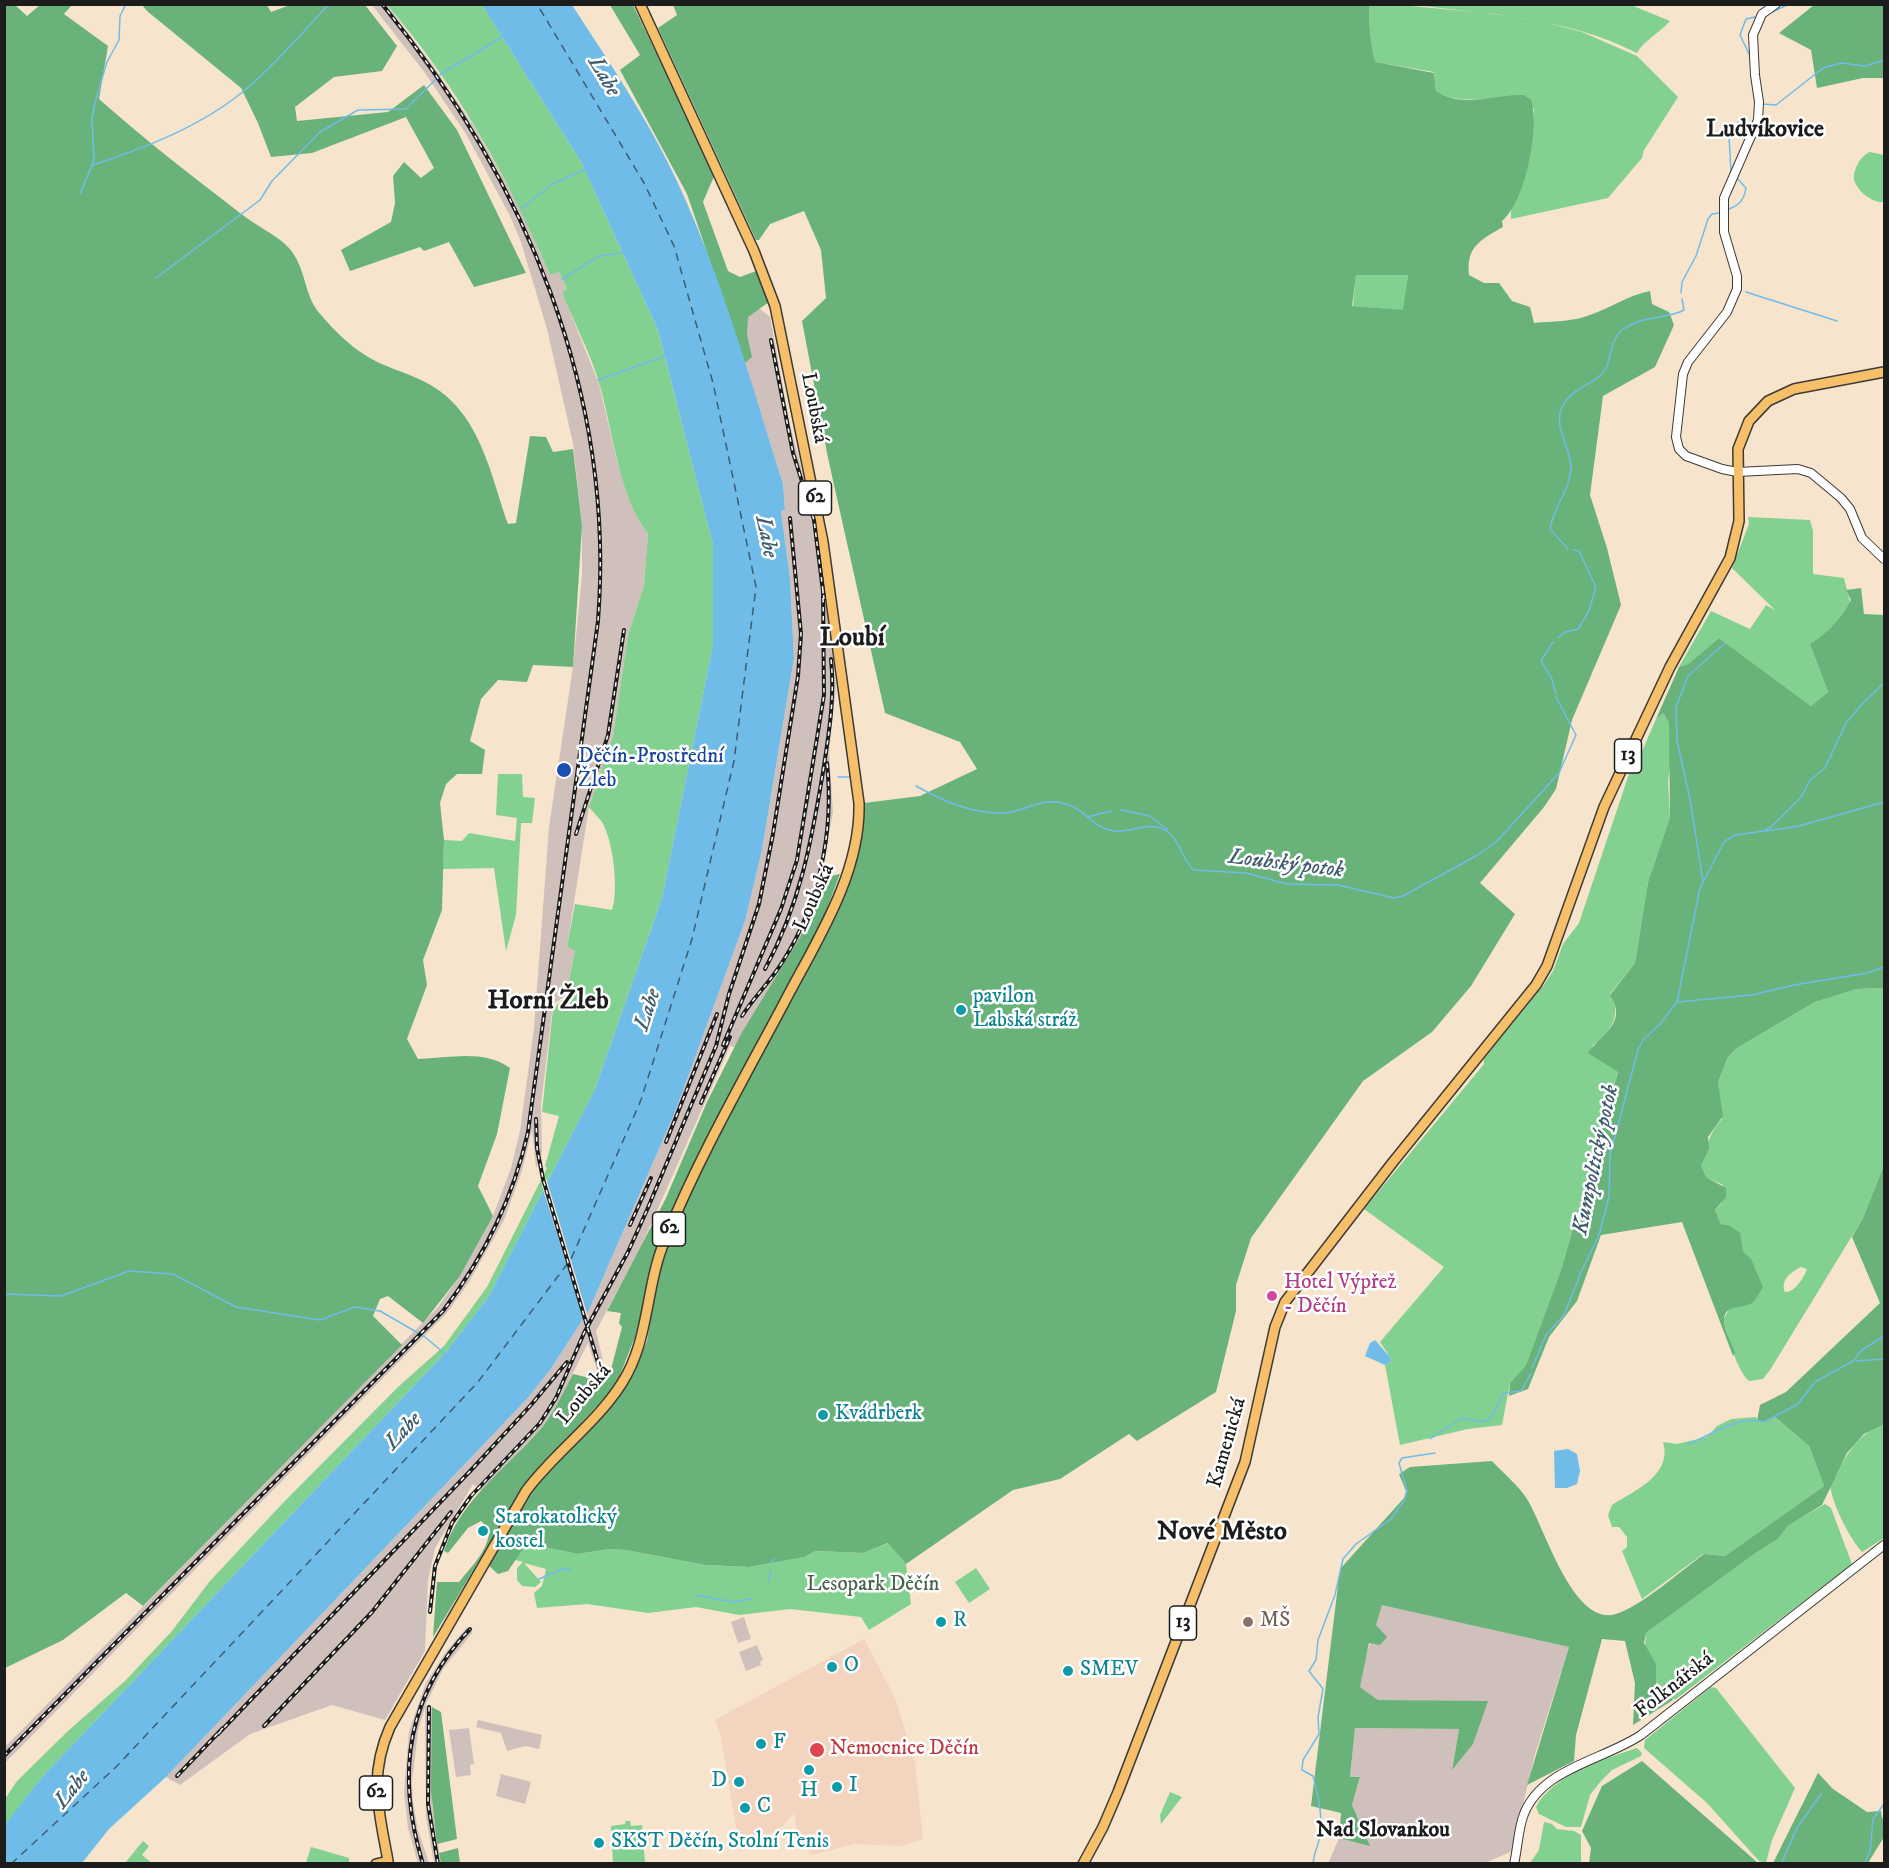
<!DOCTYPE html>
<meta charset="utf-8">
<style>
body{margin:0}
#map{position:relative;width:1889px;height:1868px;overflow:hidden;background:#f6e4cd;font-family:"IM FELL DW Pica",serif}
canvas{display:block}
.frame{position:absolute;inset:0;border:6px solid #1c1c1c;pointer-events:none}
</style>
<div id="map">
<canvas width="1889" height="1868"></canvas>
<div class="frame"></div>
</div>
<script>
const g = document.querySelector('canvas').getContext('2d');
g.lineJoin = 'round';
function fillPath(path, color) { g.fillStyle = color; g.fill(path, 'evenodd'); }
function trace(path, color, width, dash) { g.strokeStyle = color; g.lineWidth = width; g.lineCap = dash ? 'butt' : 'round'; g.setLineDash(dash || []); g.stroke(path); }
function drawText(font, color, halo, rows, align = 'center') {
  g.font = font + ' "IM FELL DW Pica",serif'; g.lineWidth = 5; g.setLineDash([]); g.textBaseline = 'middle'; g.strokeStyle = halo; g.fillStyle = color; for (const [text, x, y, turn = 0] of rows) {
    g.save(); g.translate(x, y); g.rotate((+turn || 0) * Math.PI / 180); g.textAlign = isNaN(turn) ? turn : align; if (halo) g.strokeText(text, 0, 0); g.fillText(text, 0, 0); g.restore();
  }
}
const built = new Path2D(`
 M864,1639L895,1698L915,1763L923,1839L901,1846L854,1844L812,1855L796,1832L795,1811L782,1827L740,1852L721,1737L715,1720Z`);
const industrial = new Path2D(`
 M372,5H387L434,67L477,131L523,213L550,275L559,272L567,289L562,292L599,384L617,461L641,524L648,534L644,586L628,635L613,736L589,807L567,947L575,949L566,996L553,1004L541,1105L542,1152L536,1168L532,1130L522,1171L504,1220L469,1282L446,1314L5,1763V1747L438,1307L460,1276L493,1216L511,1168L520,1131L534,1028L549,827L573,667L582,575V526L573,443L547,329L521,242L510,216L466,134L425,73Z
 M759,308L770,317L790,425L816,524L836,686L829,752L833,812L821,878L810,915L802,934L735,1047L730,1046L643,1242L596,1331L607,1378L600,1379L588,1343L554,1411L539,1431L481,1491L473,1484L435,1548L428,1580L425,1651L385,1720L332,1705L250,1734L180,1785L166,1777L526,1400L550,1370L589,1310L675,1112L745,921L762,850L794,658L790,578L781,511L785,510L783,484L731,319Z
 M1382,1604L1569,1647L1535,1754L1512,1851L1485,1863L1328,1864L1339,1838L1369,1845L1352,1805L1360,1778L1350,1777L1355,1728L1459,1729L1452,1768L1487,1702L1378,1700L1360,1687L1362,1670Z
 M744,1617L751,1639L738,1643L731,1622Z
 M467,1627L473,1632L443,1669L425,1706L432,1707V1804L441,1863H434L426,1817L425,1707L418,1731L412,1782L413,1802L418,1830L429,1863H418L408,1828L404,1792L409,1731L426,1683L445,1653Z
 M757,1645L763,1660L760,1662L761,1665L746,1671L739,1652Z
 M478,1720L542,1735L539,1749L525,1746L507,1751L501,1733L476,1727Z
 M469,1728L474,1764L470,1765L471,1775L456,1777L449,1730Z
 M501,1774L531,1782L525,1804L496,1796Z`);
const green = new Path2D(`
 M387,5H482L581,162L658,330L713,545V645L662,898L595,1089L489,1296L446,1352L42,1777L5,1826V1799L17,1781L69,1730L125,1681L172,1631L210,1581L282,1504L398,1387L444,1346L487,1287L547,1168L545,1166L559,1116L542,1112L553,1009L566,996L575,950L567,947L575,904L612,910C619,890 613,840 602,822C598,817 593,812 589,807L613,736L628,635L644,586L648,534C619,496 613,432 600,386C591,354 574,323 562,292L567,289L559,272L550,275C509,179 456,84 387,5Z
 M1370,5H1401L1496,14L1544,22L1582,32L1637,56L1678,97L1644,150L1642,158L1608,198L1511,219V211L1529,161L1534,109C1522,106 1509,101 1497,100C1478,98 1453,103 1436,91L1434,72L1376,62C1372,56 1367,11 1370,5Z
 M1416,5H1631L1670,21C1660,33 1645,39 1637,53C1566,17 1492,15 1416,5Z
 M1870,152L1884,155V202C1872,203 1858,192 1854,180C1853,170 1860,156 1870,152Z
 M1356,271L1408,275L1405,311L1353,306Z
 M1748,517L1810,520L1813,531V574L1844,578L1850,602L1833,628L1810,644L1828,692L1811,706L1719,638L1688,664L1679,667L1711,611L1750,629L1766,605L1775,610L1732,568L1749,524Z
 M1663,713L1669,723L1672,755L1668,781L1670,817L1648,882L1635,963L1610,994C1623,1015 1610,1033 1592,1046L1618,1071L1561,1270L1526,1365L1510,1383L1502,1425L1468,1429L1400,1445L1385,1365L1391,1362L1390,1357L1380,1342L1444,1267L1364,1209L1484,1064V1059L1543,986L1553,971L1563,944L1579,923L1630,771L1640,756L1656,719Z
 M498,774H522L523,797L535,798L532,823H521L516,915L506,951L494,868L443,869L444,840L462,841L469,833L515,841L517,818L496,815Z
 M1884,988V1165L1863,1218L1770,1370L1763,1379L1750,1381C1740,1378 1724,1330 1724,1319L1729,1309L1754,1302C1762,1288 1755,1261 1743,1251L1741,1241L1729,1225L1721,1224L1715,1210L1721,1204L1723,1185L1706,1177L1701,1165C1707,1146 1709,1133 1722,1119L1718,1082L1728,1057L1737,1048L1815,1002L1857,989ZM1801,1267L1807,1269C1804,1277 1795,1293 1785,1292C1780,1280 1791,1272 1801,1267Z
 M1756,1417L1757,1421L1775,1417L1809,1446L1824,1486L1725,1556L1703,1554L1642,1599L1622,1551L1627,1547V1537L1619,1527H1612L1608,1515L1612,1505C1634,1491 1673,1475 1663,1442L1677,1444L1707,1437L1717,1426L1731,1419Z
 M1884,1424V1538L1862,1552C1850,1539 1831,1502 1830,1484C1832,1479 1836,1477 1838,1472C1848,1451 1861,1432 1884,1424Z
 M1825,1504L1831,1508L1852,1564L1676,1699H1671L1655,1681L1656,1665L1645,1647L1646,1633L1757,1552L1778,1539L1788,1526Z
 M889,1543L906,1564L911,1604L869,1630L861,1617L790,1609L739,1615L696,1607L648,1613L587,1604L537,1608L534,1593L542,1586L546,1569L524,1563L541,1582L535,1587L522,1586L517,1580V1568L523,1562L515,1560L524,1546H540L577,1554L610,1549L626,1550L705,1565L749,1567L805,1557L815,1551L863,1553Z
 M976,1568L990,1589L969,1603L955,1582Z
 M1711,1687L1716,1688L1795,1788L1772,1840L1766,1863L1759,1861L1707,1803L1644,1748L1645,1740Z
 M1637,1748L1642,1753L1641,1756L1612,1770L1601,1781L1590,1795L1581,1827H1566L1539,1814L1536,1807C1552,1776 1606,1758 1637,1748Z
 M1170,1792L1182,1797L1161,1824L1160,1815Z
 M625,1821H630L631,1826L642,1825L645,1863H613L611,1826L625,1824Z
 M1544,1822L1552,1824L1557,1829L1574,1831L1581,1835V1863H1530L1539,1850Z
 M143,1841L149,1846L142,1855L152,1863H125Z
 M311,1847L349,1858V1863H306Z`);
const forest = new Path2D(`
 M4,5H15L27,16L40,5H72L64,14L108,46L99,99C144,139 192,176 240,213C254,225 276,234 288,247C307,267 303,296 321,315C333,329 350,346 365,355C383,367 407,372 427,383C480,411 490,473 508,524L516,523L530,436L546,437L553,452L573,449L582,526L573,667L533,665L527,682L498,680L481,699L470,741L485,750L482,774H457L446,784L440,803L444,840L442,910L423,960L427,985L407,1039L418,1059C449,1058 484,1049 510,1068L497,1134L478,1186L493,1216L460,1276L423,1323L388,1296L380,1299L373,1316L402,1345L143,1606L126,1593L63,1640L5,1668Z
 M142,5H267L271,12L290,5H365L397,46L382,71L334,77L295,107L297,121L388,112L424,85L457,130L526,273L474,287L449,242L424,251L420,247L350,271L341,250L391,222L395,203L393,176L404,162L421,178L434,168L406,117L312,153L271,157L258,123L241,88L147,11Z
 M610,5H633L715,174L703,202L728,271L740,277L759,270L769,302L748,317L747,335L752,357L745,363L687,194L620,70L640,55Z
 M673,5H1370C1367,11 1372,56 1376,62L1434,73L1436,91C1463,109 1495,94 1524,95L1531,100C1540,128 1525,203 1502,221L1503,227C1480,240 1466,247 1469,275L1484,283H1499L1512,301L1530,307L1534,323C1553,321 1572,322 1590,315C1611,308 1628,295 1650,291L1652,304L1669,312L1674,325L1655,367L1603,396L1590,495L1607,548L1621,605L1572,720L1556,789L1544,807L1480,883L1515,914L1471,986L1432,1032L1363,1081L1251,1238L1236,1285V1311L1216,1392L1137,1441L1129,1434L1060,1479L1013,1490L906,1564L888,1543L863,1553L815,1551L805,1557L749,1567L705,1565L626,1550L610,1549L577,1554L540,1546H525L508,1571L498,1574L488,1565L525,1501L547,1472L609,1409L635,1368L647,1341L658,1275L668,1241L702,1166L828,928L858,850L864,803L920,796L977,769L960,742L885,713L828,458L802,321L826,298L821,250L804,211L770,224L759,240H756L658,28L677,15ZM1388,275H1408L1403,310L1352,306L1356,275Z
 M1814,5H1884V78H1863L1817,88L1811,50L1779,33Z
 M1861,588L1864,614L1884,615V988L1857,989L1815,1002L1737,1048L1728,1057L1718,1082L1723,1116L1708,1137L1709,1149L1701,1165L1706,1177L1726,1188V1197L1715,1210L1721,1224L1729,1225L1740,1233L1743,1251L1751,1259L1763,1287L1754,1302C1746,1307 1739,1306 1731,1309C1715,1315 1731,1341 1735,1352L1733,1356L1682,1222L1601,1235L1577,1301L1549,1337L1528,1389L1509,1396L1510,1383L1526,1365L1561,1270L1618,1072L1588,1053C1602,1033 1628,1023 1610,995L1635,963L1648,882L1670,817L1669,723L1663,713L1656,719L1679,667L1688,664L1719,638L1811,706L1828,692L1810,644C1831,630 1838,622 1851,600L1846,590Z
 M840,874L822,922L698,1159L661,1237L635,1337L616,1385L525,1485L433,1637L437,1582H459C471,1567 490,1549 489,1529L481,1521L468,1528L448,1553L444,1551C460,1501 504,1470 537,1433C553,1416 562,1394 573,1374L594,1379L609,1377L622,1327L619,1323L621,1313L607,1311L666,1198L707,1102L741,1034L802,934L821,878Z
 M1884,1165V1424L1864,1434L1847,1453L1822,1505L1788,1526L1778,1539L1757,1552L1646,1633L1644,1643L1656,1664V1683L1673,1700L1633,1725L1635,1683L1625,1641L1602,1639L1576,1735L1574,1761L1527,1785L1569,1647L1382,1605L1376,1625L1387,1637L1380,1645L1369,1643L1360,1687L1378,1700L1488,1701L1473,1744L1452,1770L1459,1729L1355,1728L1350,1777H1360L1352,1805L1370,1846L1339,1838L1341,1813L1311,1806L1340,1569L1404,1498L1406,1491L1399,1474L1410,1467L1492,1461C1503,1473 1518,1485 1527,1499C1545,1528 1573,1627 1616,1614C1640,1607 1682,1570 1704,1554L1725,1556L1824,1486L1809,1446L1775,1417L1765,1422L1757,1421L1760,1405L1786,1392L1880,1303L1852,1237L1863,1218Z
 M432,1707L441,1712L457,1839L437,1844L431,1791Z
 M1642,1761L1758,1863H1589L1591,1848L1582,1831L1602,1786Z
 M1818,1773L1833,1789L1867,1812L1881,1811L1882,1819L1884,1815V1837L1868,1863H1773Z
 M458,1848L460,1863H441L439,1853Z`);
const water = new Path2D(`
 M482,5H572C613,68 656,131 686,201C726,292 753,389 783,484L785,510L781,511L790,578L794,658L762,850L745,921L675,1112L589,1310L550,1370L526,1400L166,1777L109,1829L82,1863H5L4,1826L42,1777L446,1352L489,1296L595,1089L662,898L713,645V545L658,330L581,162Z
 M1375,1340L1390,1357L1391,1362L1385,1365L1365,1356L1370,1343Z
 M1568,1449L1577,1454L1580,1471L1577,1484L1567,1488H1555L1554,1451Z`);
const pier = new Path2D(`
 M546,1178L588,1317L585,1323L542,1186Z`);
const stream = new Path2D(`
 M1768,14L1789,4
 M1750,56L1740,35L1746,19L1755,17
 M1751,67V73
 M1762,104L1776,105L1823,68L1841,63L1865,66L1884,60
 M93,165C145,148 202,126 245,90C275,65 302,33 329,4
 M1731,171L1729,137L1740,119
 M80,194L94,160L92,119L95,102L107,62L119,40L120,16L126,4
 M522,208L551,185L585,169
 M1727,210C1739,205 1744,201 1746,188L1736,177
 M156,278L260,200L272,181L320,132L358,110L406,109L441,74L502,37
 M562,279L599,256L623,253
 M1746,292L1837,321
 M1681,293L1682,282L1696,256L1708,219L1712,214L1719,213
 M598,380L665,356
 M1568,549L1550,529C1553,508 1569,492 1571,469C1572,447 1550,426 1564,403C1574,387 1597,384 1606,368C1613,353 1609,339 1625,328C1644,315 1668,319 1684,310L1682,299
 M1558,638L1565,632L1578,629L1589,611L1596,587L1579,551L1573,550
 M1553,642L1541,661L1552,679L1556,694
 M838,777H853
 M916,786C943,801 972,814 1003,813C1028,812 1039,795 1069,805C1087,811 1096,831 1116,831C1135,832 1152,819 1169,833C1181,842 1182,861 1194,870L1246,873L1287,884L1338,885L1394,898L1403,896L1476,856L1496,842L1559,773L1576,735L1556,697
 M1121,810L1150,816L1168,830
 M1087,817L1111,811
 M1766,831L1799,826L1884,802
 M1703,882L1690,799L1677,741L1676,707L1688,676L1725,643
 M1677,1002L1752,995L1794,985L1867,973L1884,967
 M4,1294L61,1296L129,1271L173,1274L236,1307L320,1320L355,1307L380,1311L425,1337L445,1354
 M1856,1361L1884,1359
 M1532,1368L1546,1335L1564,1315L1582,1270L1599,1235L1609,1197L1610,1155L1638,1050L1643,1040L1660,1024L1677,1002L1700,888L1724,842L1735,835L1764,831L1771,827L1802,796L1810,780L1825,768L1846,723L1862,704L1884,683
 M1430,1439L1461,1418L1483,1422L1491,1418L1504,1393L1521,1391L1531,1373
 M1689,1444C1710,1435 1742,1414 1764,1422L1798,1404L1815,1382L1853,1361L1862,1350L1884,1336
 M771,1563L774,1559
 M539,1579L565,1568L571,1570
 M769,1581L771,1570
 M695,1595L734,1602L751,1599
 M1313,1864C1314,1851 1319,1845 1320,1835C1323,1815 1318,1796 1313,1776L1302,1770L1303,1760L1319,1734L1318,1717L1323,1689L1309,1671L1316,1660L1318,1640L1335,1595L1343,1559L1356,1544L1391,1519L1404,1501L1407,1491L1399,1463L1402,1458L1435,1453
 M1781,1864L1797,1828L1821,1794
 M1864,1864L1870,1852L1873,1819L1884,1804`);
const ferry = new Path2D(`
 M11,1864L116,1767L478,1382L571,1259L641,1100L692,939L734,761L756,587L713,383L674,246L644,183L537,4`);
const tertiary = new Path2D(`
 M1776,4L1762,14L1753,35L1755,75L1759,102L1758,120L1724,198V232L1737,276V289L1727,312L1688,362L1683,374L1676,437L1679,449L1686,456L1722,469L1737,472L1798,469L1811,473L1841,498L1850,509L1862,538L1884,559
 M1514,1864C1518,1847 1518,1829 1524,1814C1542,1768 1604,1760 1641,1735L1884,1545`);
const primary = new Path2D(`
 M376,1864L388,1861C379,1810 368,1777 390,1727L526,1491C555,1452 596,1424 622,1383C650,1339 645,1287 665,1240C698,1159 742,1082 783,1005C815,943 861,875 859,803L823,542L775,306L754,251L640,4
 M1083,1864L1103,1827L1118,1792L1245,1462L1275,1327L1285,1302L1393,1162L1536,985L1547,966L1604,807L1670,667L1730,558L1739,521L1738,449L1749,421L1768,401L1794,389L1884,372`);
const rail = new Path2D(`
 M771,340L793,453L814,520L824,599
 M576,834L608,735L624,630
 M765,969C800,904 811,844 823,772C829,733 835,698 831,659
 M742,1016C754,997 771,981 783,961C820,903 834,830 827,763
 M723,1045L781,909L797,860L824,695L823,590
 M701,1103L730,1037
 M536,1119L537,1148L543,1179L603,1379
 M666,1142L717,1014
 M630,1225L651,1178
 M430,1612L435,1566L452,1523L471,1496L540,1423L556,1398L584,1333L628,1252L647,1210L716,1046L729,994L759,904L773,834L798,676L801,634L790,518
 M429,1707L428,1804L438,1864
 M264,1726L372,1612L451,1512
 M218,1734L474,1467L531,1405L567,1362
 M4,1756L443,1311C484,1257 513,1199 528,1132L598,621C616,392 525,179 382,4
 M177,1776L223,1728
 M423,1864C396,1777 405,1697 470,1629`);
const markers = [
 [564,770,8,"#1a4fb4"],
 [961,1010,6,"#0f9aa8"],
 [1272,1296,6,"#d1479c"],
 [823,1415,6,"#0f9aa8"],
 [483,1531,6,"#0f9aa8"],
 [941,1622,6,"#0f9aa8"],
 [1248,1622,6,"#8d6e63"],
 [832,1667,6,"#0f9aa8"],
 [1068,1671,6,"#0f9aa8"],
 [761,1744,6,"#0f9aa8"],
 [817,1750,8,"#e0444e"],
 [809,1770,6,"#0f9aa8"],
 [739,1782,6,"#0f9aa8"],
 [837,1787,6,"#0f9aa8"],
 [745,1808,6,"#0f9aa8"],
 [599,1843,6,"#0f9aa8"]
];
const shields = [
 [815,498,33],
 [1628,756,27],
 [669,1229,33],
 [1183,1623,27],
 [376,1793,33]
];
const shieldNames = [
 ["62",815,498],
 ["13",1628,756],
 ["62",669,1229],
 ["13",1183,1623],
 ["62",376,1793]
];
const streetNames = [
 ["Loubská",813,408,79],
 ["Loubská",815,898,-66],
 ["Loubská",585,1395,-50],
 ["Kamenická",1228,1443,-74],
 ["Folknářská",1675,1686,-38]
];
const transitNames = [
 ["Děčín-Prostřední",578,758],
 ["Žleb",578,782]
];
const cultureNames = [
 ["pavilon",973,998],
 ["Labská stráž",973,1022],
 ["Kvádrberk",835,1415],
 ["Starokatolický",495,1519],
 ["kostel",495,1543],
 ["R",953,1622],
 ["O",844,1667],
 ["SMEV",1080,1671],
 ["F",773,1744],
 ["D",727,1782,"right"],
 ["I",849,1787],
 ["H",809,1792,"center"],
 ["C",757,1808],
 ["SKST Děčín, Stolní Tenis",611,1843]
];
const hotelNames = [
 ["Hotel Výpřež",1284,1284],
 ["- Děčín",1284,1308]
];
const parkNames = [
 ["Lesopark Děčín",873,1586]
];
const educationNames = [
 ["MŠ",1260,1622]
];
const healthNames = [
 ["Nemocnice Děčín",830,1750]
];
const waterNames = [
 ["Labe",603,77,59],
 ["Labe",765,537,78],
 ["Loubský potok",1286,865,7],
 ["Labe",649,1010,-72],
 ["Kumpoltický potok",1597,1160,-78],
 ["Labe",404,1432,-47],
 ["Labe",73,1790,-51]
];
const neighbourhoodNames = [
 ["Nad Slovankou",1383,1831]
];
const quarterNames = [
 ["Ludvíkovice",1765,131]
];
const districtNames = [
 ["Loubí",852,639],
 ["Horní Žleb",548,1002],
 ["Nové Město",1222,1533]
];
fillPath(built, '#f3d4bf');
fillPath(industrial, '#cfc0bb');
fillPath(green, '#82d190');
fillPath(forest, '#69b37a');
fillPath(water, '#70bce9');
fillPath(pier, '#f6e4cd');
trace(stream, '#70bce9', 1.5);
trace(ferry, '#3e5c6e', 1.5, [8, 6]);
trace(tertiary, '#3d3a37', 10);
trace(primary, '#3d3a37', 12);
trace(tertiary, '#fff', 8);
trace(primary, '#f6c06b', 9);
trace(rail, '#1c1c1c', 4);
trace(rail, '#fff', 1.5, [4.5]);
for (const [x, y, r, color] of markers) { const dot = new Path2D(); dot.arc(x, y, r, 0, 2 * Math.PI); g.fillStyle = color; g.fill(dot); trace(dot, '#fff', 2); }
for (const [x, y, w] of shields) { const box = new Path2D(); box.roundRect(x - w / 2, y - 17, w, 34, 4.5); g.fillStyle = '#fff'; g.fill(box); trace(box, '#1c1c1c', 1.5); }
drawText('bold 20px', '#1c1c1c', null, shieldNames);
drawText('21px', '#1c1c1c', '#fff', streetNames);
drawText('21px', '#164399', '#fff', transitNames, 'left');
drawText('21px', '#0d838f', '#fff', cultureNames, 'left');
drawText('21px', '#b23c85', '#fff', hotelNames, 'left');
drawText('21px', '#45644a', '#fff', parkNames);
drawText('21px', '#785e54', '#fff', educationNames, 'left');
drawText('21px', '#be3a42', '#fff', healthNames, 'left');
drawText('italic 22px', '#3e5c6e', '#fff', waterNames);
drawText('bold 22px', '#1c1c1c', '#fff', neighbourhoodNames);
drawText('bold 24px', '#1c1c1c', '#fff', quarterNames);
drawText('bold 27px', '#1c1c1c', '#fff', districtNames);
</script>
